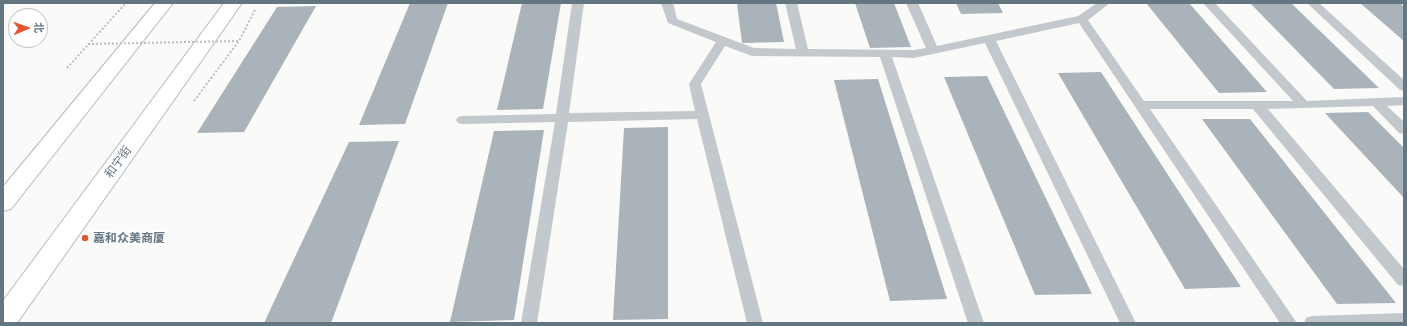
<!DOCTYPE html>
<meta charset="utf-8">
<style>
body{margin:0}
#map{position:relative;width:1407px;height:326px;overflow:hidden;background:#fafaf8;font-family:"Exo 2","Noto Sans SC",sans-serif}
canvas{display:block}
.frame{position:absolute;inset:0;border:4px solid #657683;pointer-events:none}
.north{position:absolute;left:8px;top:8px;width:40px;height:40px;box-sizing:border-box;background:#fff;border:1px solid #c1c8cd;border-radius:50%;rotate:88deg;font-size:11px;font-weight:700;line-height:16px;text-align:center;color:#657683}
.north::after{content:'';display:block;margin:auto;width:14px;height:18px;background:#e4572e;clip-path:polygon(50% 0,100% 100%,50% 72%,0 100%)}
</style>
<div id="map">
<canvas width="1407" height="326"></canvas>
<div class="frame"></div>
<div class="north">北</div>
</div>
<script>
const g = document.querySelector('canvas').getContext('2d');
g.lineJoin = 'round';
function fillPath(path, color) { g.fillStyle = color; g.fill(path, 'evenodd'); }
function trace(path, color, width, dash) { g.strokeStyle = color; g.lineWidth = width; g.lineCap = dash ? 'butt' : 'round'; g.setLineDash(dash || []); g.stroke(path); }
function drawText(font, color, halo, rows, align = 'center') {
  g.font = font + ' "Exo 2","Noto Sans SC",sans-serif'; g.lineWidth = 4; g.setLineDash([]); g.textBaseline = 'middle'; g.strokeStyle = halo; g.fillStyle = color; for (const [text, x, y, turn = 0] of rows) {
    g.save(); g.translate(x, y); g.rotate((+turn || 0) * Math.PI / 180); g.textAlign = isNaN(turn) ? turn : align; if (halo) g.strokeText(text, 0, 0); g.fillText(text, 0, 0); g.restore();
  }
}
const building = new Path2D(`
 M410,3H448L405,124L359,125Z
 M522,3H561L543,109L497,110Z
 M737,3H776L784,42L742,43Z
 M855,3H894L911,47L870,48Z
 M956,3H998L1003,13L961,14Z
 M1146,3H1189L1267,92L1219,93Z
 M1250,3H1291L1379,88L1334,89Z
 M1360,3H1400L1404,7V41Z
 M316,6L244,132L197,133L277,7Z
 M1101,72L1241,287L1185,289L1058,73Z
 M987,76L1092,294L1035,295L944,77Z
 M878,79L947,299L890,301L834,80Z
 M1368,112L1404,148V198L1325,113Z
 M1202,119H1250L1396,303L1337,304Z
 M668,127V319L613,320L624,128Z
 M544,130L514,320L450,322L494,131Z
 M399,141L331,323H264L349,142Z`);
const path = new Path2D(`
 M67,68L126,3
 M194,101L239,41L255,10`);
const lane = new Path2D(`
 M572,3H584L569,113L695,111L689,84L716,42L668,23L661,3H673L677,19L754,48L796,49L785,3H797L808,49L914,50L926,48L906,3H918L937,46L1078,16L1097,3H1110L1088,20L1144,101H1293L1203,3H1215L1307,101L1404,97V105L1387,106L1404,122V134L1399,133L1373,106L1268,109L1404,269V286L1398,285L1253,109H1150L1297,323H1280L1079,23L996,41L1136,323H1120L985,43L914,58L892,57L984,323H968L880,57L752,56L725,46L701,84L763,323H747L697,119L568,122L537,323H521L555,122L463,124L458,123L456,120L458,117L463,116L556,114Z
 M1307,3H1319L1404,80V91L1400,90Z
 M1404,313V323H1304L1306,318L1312,316Z`);
const secondary = new Path2D(`
 M155,3H173L11,209L3,211V187Z
 M224,3H242L17,323H3V301Z`);
const pathBridge = new Path2D(`
 M88,44L239,41`);
const markers = [
 [85,238,4,"#e4572e"]
];
const streetNames = [
 ["和宁街",118,162,-54]
];
const poiNames = [
 ["嘉和众美商厦",93,238]
];
fillPath(building, '#aab3b9');
trace(secondary, '#b3babf', 2);
trace(path, '#bbbfc2', 2, [2, 2]);
fillPath(lane, '#c3c8cc');
fillPath(secondary, '#fff');
trace(pathBridge, '#bbbfc2', 2, [2, 2]);
for (const [x, y, r, color] of markers) { const dot = new Path2D(); dot.arc(x, y, r, 0, 2 * Math.PI); g.fillStyle = color; g.fill(dot); trace(dot, '#fff', 1.5); }
drawText('12px', '#657683', '#fff', streetNames);
drawText('bold 12px', '#657683', '#fff', poiNames, 'left');
</script>
